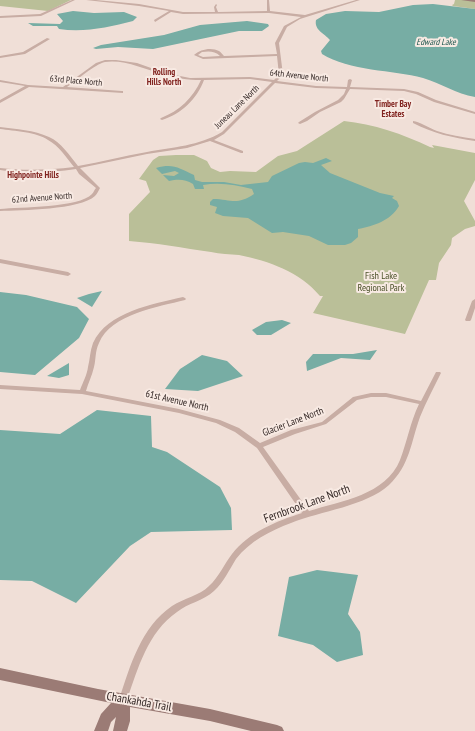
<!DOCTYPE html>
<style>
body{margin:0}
canvas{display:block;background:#f0dfd7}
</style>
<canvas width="475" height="731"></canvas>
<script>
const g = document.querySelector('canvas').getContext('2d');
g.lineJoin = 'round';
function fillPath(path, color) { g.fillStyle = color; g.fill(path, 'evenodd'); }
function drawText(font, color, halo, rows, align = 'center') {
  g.font = font + ' "PT Sans Narrow",sans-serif'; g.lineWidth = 4; g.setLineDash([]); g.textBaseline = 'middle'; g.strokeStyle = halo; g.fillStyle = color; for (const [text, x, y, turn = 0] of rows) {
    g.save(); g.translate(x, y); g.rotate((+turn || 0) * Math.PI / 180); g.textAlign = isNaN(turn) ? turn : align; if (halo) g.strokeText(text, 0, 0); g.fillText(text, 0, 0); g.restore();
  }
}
const green = new Path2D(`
 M0,0H71L48,11L0,6Z
 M455,0H475V9L453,6L452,5L454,4Z
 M344,121C373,124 403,134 430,147L434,148L432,145L475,153V180L464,201L475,221V226L465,229L452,238L451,245L439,263L436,280H429L405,334L313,313L323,296H320C300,272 269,261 239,255C230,254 220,254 211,252C183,248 157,243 129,241V214L150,192L146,181L139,179L153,160L159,156L176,155H194L207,161L211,168L220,172L230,171L256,172L278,156L297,151Z`);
const water = new Path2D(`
 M433,4L475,9V97C456,94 441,83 423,78C393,70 349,71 322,54L321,51L330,40C324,33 314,30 316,20L326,14L345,11L379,12L413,5Z
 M73,11L94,13L124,12L137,17L133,21C109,27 84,33 59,29L57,26H33L28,23L60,24L63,21L57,14Z
 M247,21L268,24L269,26L262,31H239L153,49L118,47L96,49L93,48L101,45L164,35L200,25Z
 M326,158L332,161L321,165L330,173L380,193L394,196L392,198L397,201L399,206C390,221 374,226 358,229V237L351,243L345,245H328L309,236L283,232L272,233L248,218L223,216L215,213L217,207L210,205V202L213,199C231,199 236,206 254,194L252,189C236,185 220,182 203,185L204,189H195L193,184C185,179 178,179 169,181L163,175L174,176L179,173L175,171L162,174L156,168C173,163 179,168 194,175L195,180L202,182H224L241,185L268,182L272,176L299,163L305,162L313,163Z
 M102,291L92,307L77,298L89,294Z
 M0,292L26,295L77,307L89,319L79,338L35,375L0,372Z
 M282,320L291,323L271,335H257L252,330L266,322Z
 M377,350L370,360L341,358L307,371L306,362L313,354H353Z
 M202,355L227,361L243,376L198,391L165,389L180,369Z
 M69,363V375L59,378L47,376Z
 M97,410L151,416L152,447L167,452L220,487L231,508L232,530L151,532L130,546L76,603L32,581L0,580V430L60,434Z
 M317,570L358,575L348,614L360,632L363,655L337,662L313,645L278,636L289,577Z`);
const street = new Path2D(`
 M72,0H75L41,16L0,18V16L40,14Z
 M86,0H96L139,4L183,12H215L214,7L216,4L217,5L216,7L218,12L267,11V0H269L270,11L305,15L356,0H360L300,19L287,27L279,43L283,75L277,81L316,86L347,87L348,80L350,79L352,80L350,87L404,89L418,92L436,100L475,112V114L434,102L416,94L404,91L350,89L344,99L341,102L320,112L307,121L300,124L298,123L299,122L315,112L338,100L344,94L346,89L316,88L275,83L224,134L214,140L243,151V153H241L210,141L187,148L147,154L80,168L100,188C99,190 97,194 95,196C80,210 21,210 0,211V209C20,207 79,208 92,194C94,192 94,190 96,188L79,174L76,169C50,173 26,174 0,170V168C25,171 49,170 74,167C66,157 59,146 48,140C37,132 14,131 0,129V127C16,129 34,130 49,137C61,142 70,156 78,166C101,162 124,156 147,152C173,147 199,146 222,132L272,82L250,79L204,80C197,99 181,114 162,120L160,119L161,118C179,111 193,98 201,80C188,80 174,78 162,74C145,69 123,59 105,62C95,64 76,81 67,87L122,91H123V93L29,87L0,103V100L25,86L0,82V80L28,85L63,87L96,63L105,60H116L137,63L165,73L190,78L250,77L274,80L279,75L277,56L203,59L194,55C200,49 212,47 219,51C221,52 222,54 224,56L277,54L275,43L284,26L301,17L269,13L183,14L171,12L155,22L154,20L169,11L139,6ZM202,52C209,51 215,51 220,56L203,57L198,55Z
 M47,38L50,39L25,54L0,58V56L23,52Z
 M413,121C420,122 429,128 437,131C449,135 462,137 475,139V141C453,138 432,133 413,123Z
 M0,259L68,272L71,274L68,276L0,263Z
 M183,297L185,298L186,299L185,300C158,307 111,314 99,343C95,351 96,359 94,367C92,376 88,383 86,391L179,409L220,420L239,428L260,443L291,430L322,422L353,397L371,393H386L421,401L436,372H440L441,373C434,387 426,402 420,417C411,442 410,465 389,485C366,506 321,511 291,523C270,531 250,541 236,559C229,570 224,582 214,591C203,601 188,603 177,612C148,632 138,668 127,700L126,703L123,704L120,703L119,700C130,666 141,627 172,606C184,598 199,596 209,586C219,577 224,564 232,554C249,532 277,521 302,513L257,448L235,432L216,423L179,413L82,394L0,389V385L80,390C83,382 87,375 88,367C90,359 90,351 93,343C107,312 153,304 183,297ZM371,397H386L419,404C410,423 407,442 400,460C386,495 341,501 309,511L263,447L295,434L326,424L357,400Z
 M475,299V308L471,320L470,321H466L465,320L472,301Z`);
const secondary = new Path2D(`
 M461,0H475V2Z
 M0,668L98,689L210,709L277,725L282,727L284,731H251L210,721L130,707V721L127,731H113L116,717L111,722L108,731H94L101,714L111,703L0,680Z`);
const farWaternames = [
 ["Edward Lake",436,42]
];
const farNeighbourhoodnames = [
 ["Rolling",164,72],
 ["Hills North",164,82],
 ["Timber Bay",393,104],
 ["Estates",393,114],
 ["Highpointe Hills",33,175]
];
const farStreetnames = [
 ["64th Avenue North",299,76,6],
 ["63rd Place North",76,81,5],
 ["Juneau Lane North",237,107,-44],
 ["62nd Avenue North",42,198,-4]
];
const parkNames = [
 ["Fish Lake",381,276],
 ["Regional Park",381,288]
];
const streetNames = [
 ["61st Avenue North",177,401,13],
 ["Glacier Lane North",293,422,-21]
];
const nearStreetnames = [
 ["Fernbrook Lane North",307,504,-20],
 ["Chankahda Trail",139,702,10]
];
fillPath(green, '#babf98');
fillPath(water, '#77ada4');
fillPath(street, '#c8ada4');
fillPath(secondary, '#9b7b75');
drawText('italic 9px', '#1c544c', '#f8eae3', farWaternames);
drawText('bold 9px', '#81231f', '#f8eae3', farNeighbourhoodnames);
drawText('9px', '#332725', '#f8eae3', farStreetnames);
drawText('10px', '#4b5129', '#f8eae3', parkNames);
drawText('10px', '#332725', '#f8eae3', streetNames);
drawText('12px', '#332725', '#f8eae3', nearStreetnames);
</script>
